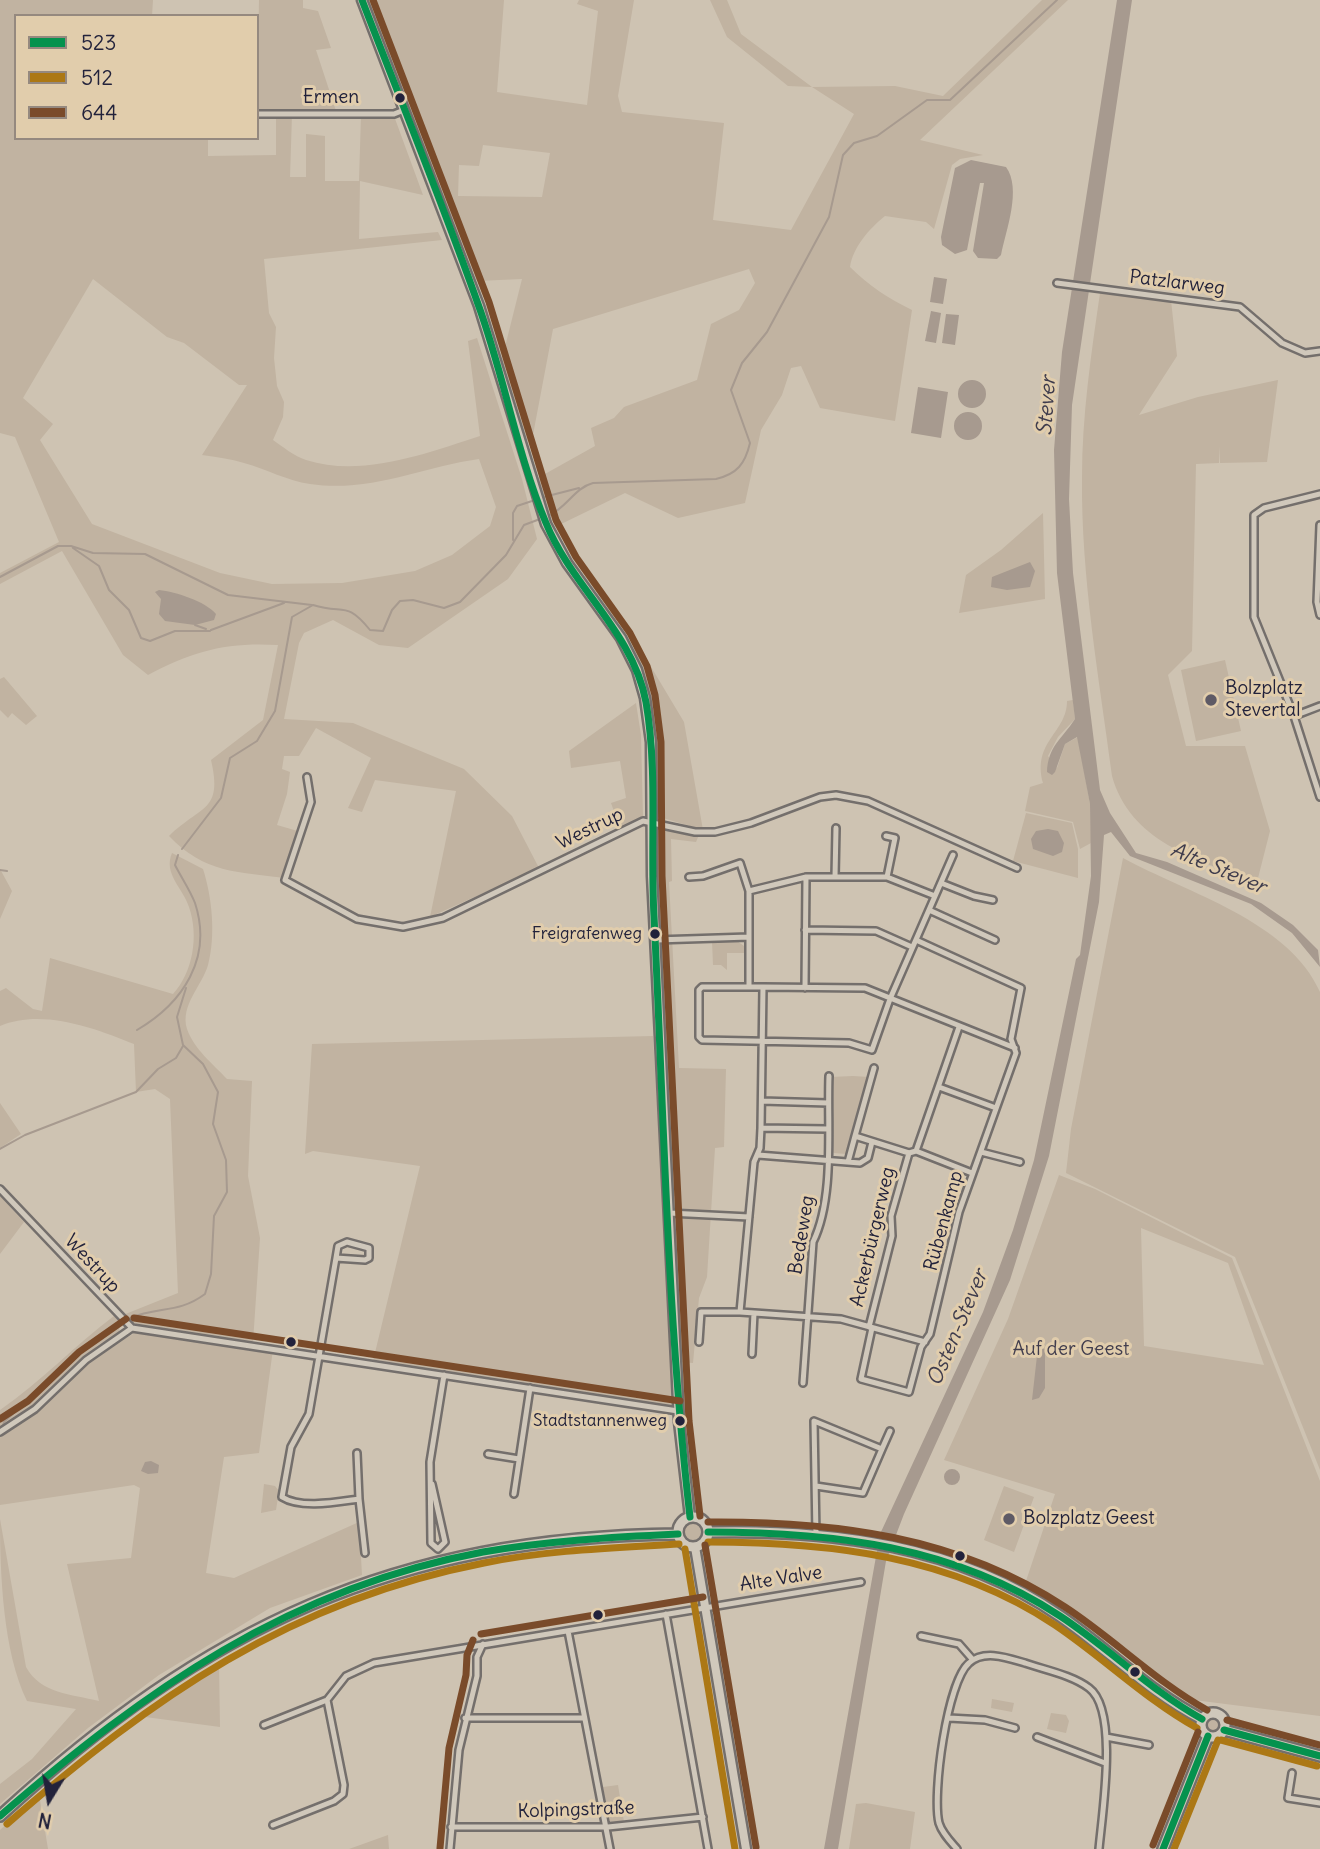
<!DOCTYPE html>
<meta charset="utf-8">
<style>
body{margin:0}
#map{position:relative;width:1320px;height:1849px;overflow:hidden;background:#cec3b2;font-family:Delius,sans-serif}
canvas{display:block}
.legend{position:absolute;left:14px;top:14px;width:245px;height:126px;box-sizing:border-box;background:#e1cdac;border:2px solid #95897f;margin:0;padding:9px 12px;list-style:none;font-size:21px;color:#22223b}
.legend li{display:flex;align-items:center;gap:14px;height:35px}
.legend b{width:35px;border:2px solid #95897f}
.north{position:absolute;left:14px;top:1765px;width:70px;height:70px;-webkit-text-stroke:5px #e1cdac;paint-order:stroke;rotate:191deg;font-size:19px;font-weight:700;line-height:28px;text-align:center;color:#22223b}
.north::after{content:'';display:block;margin:auto;width:24px;height:32px;background:#22223b;clip-path:polygon(50% 0,100% 100%,50% 72%,0 100%)}
</style>
<div id="map">
<canvas width="1320" height="1849"></canvas>
<ul class="legend">
<li><b style="height:9px;background:#05924e"></b>523</li>
<li><b style="height:9px;background:#ac7815"></b>512</li>
<li><b style="height:9px;background:#7a4b2a"></b>644</li>
</ul>
<div class="north">N</div>
</div>
<script>
const g = document.querySelector('canvas').getContext('2d');
g.lineJoin = 'round';
function fillPath(path, color) { g.fillStyle = color; g.fill(path, 'evenodd'); }
function trace(path, color, width, dash) { g.strokeStyle = color; g.lineWidth = width; g.lineCap = dash ? 'butt' : 'round'; g.setLineDash(dash || []); g.stroke(path); }
function drawText(font, color, halo, rows, align = 'center') {
  g.font = font + ' Delius,sans-serif'; g.lineWidth = 6; g.setLineDash([]); g.textBaseline = 'middle'; g.strokeStyle = halo; g.fillStyle = color; for (const [text, x, y, turn = 0] of rows) {
    g.save(); g.translate(x, y); g.rotate((+turn || 0) * Math.PI / 180); g.textAlign = isNaN(turn) ? turn : align; if (halo) g.strokeText(text, 0, 0); g.fillText(text, 0, 0); g.restore();
  }
}
const green = new Path2D(`
 M0,0H153L152,16H16V138H208V156L276,155V115L257,114L259,0H303V8L318,11L331,48L316,50L337,114H292L290,177H306V134L325,136V181H359L361,115L394,116L423,195L360,181L359,239L438,232L442,240L264,259L269,313L276,327L274,358L277,386L284,402L283,417L273,440C283,447 294,456 306,460C362,478 427,453 480,436L468,341L477,338L522,479L537,539L508,579L408,648L379,645L333,620L304,633L299,643L284,719L353,723L464,769L512,816L539,868L430,917L456,791L375,780L362,812L348,808L371,758L316,728L299,756H284L282,769L290,772L287,794L277,825L301,832L285,878C238,872 204,873 169,836C201,805 223,812 211,760L263,720L278,645C227,642 192,651 148,675L123,655L62,551L0,584V573L59,542L15,437L0,433ZM93,279L167,337L184,343L239,385H247L202,455C216,457 231,459 244,463C267,469 287,481 310,484C370,493 422,467 479,459L496,507L490,526L452,555L415,571L342,583L272,584L220,573L92,524L40,440L53,424L23,398Z
 M366,0H504L497,92L587,105L598,11L577,4L579,0H634L618,96L622,112L724,123L713,220L791,230L854,114L812,87L788,86L727,37L710,0H727L741,34L812,87L895,86L943,96L1042,0H1068L920,140L983,155L960,159L952,165L934,229L926,222L885,216C869,229 853,247 850,267C869,286 888,298 912,310L895,421L820,408L801,366L791,368L782,395L761,430L745,503L678,518L625,493L555,527L536,479L595,446L591,428L614,418L624,407L697,380L711,324L739,310L755,283L749,269L553,329L532,440L523,442L501,363L522,279L477,281ZM483,145L550,153L542,197L458,196L459,165L479,166Z
 M1100,293L1171,300L1177,356L1139,415L1198,397L1278,380L1267,462L1220,463L1219,446V463L1196,464L1192,651L1168,675L1186,746H1245L1270,831L1258,878L1254,881C1196,860 1130,841 1112,776C1099,677 1081,578 1082,478C1082,416 1091,355 1100,293Z
 M1043,513L1045,599L959,613L966,575L1001,550Z
 M632,635L684,722L703,830L653,815C654,776 656,738 649,699C645,677 633,658 632,635Z
 M1225,660L1241,731L1196,741L1181,670Z
 M4,677L37,716L26,725L12,713L8,718L0,710V679Z
 M1073,700L1075,719L1058,737L1048,756L1057,768L1065,744L1078,737L1090,804L1091,843L1080,849L1073,822L1025,811L1030,787L1043,783C1032,741 1067,733 1067,701Z
 M636,703L641,735L643,817L620,828L611,803L626,798L620,761L571,768L569,751Z
 M1026,813L1072,823L1078,849V878L1013,861Z
 M653,822L699,835L696,842L671,839L672,881L669,882L679,1068L726,1069L724,1147L715,1148L707,1277L699,1298L693,1363L679,1362L673,1234L677,1233L675,1196H671Z
 M172,853L203,869C212,897 216,935 208,965C202,986 180,1005 187,1029C194,1049 213,1064 227,1079L252,1081L248,1176L260,1238L253,1342L135,1325L123,1315L178,1293L170,1099L155,1089L136,1092L134,1044C95,1028 41,1008 0,1026V991L6,988L33,1009L42,1011L50,958L173,994C193,972 199,936 189,907C183,888 163,874 172,853Z
 M1123,858C1187,893 1289,921 1320,992V1470L1235,1257L1066,1173L1071,1129Z
 M0,869L12,891L0,919Z
 M712,941H737L744,946L745,953H727V970L721,965H713Z
 M653,1036L675,1408L373,1361L420,1166L313,1151L305,1154L312,1044Z
 M853,1076L869,1077L846,1154L834,1153L829,1149L831,1077Z
 M0,1103L21,1134L0,1148Z
 M1059,1175L1095,1189L1232,1258L1320,1481V1716L1186,1699L1103,1634L1025,1584L1055,1494L944,1460L1008,1319ZM1141,1228L1228,1263L1264,1365L1144,1346Z
 M0,1196L24,1222L0,1254Z
 M114,1316L120,1322L119,1333L98,1345L32,1408L0,1429V1410C41,1382 75,1345 114,1316Z
 M137,1332L273,1349L259,1453L224,1457L206,1573L234,1578L359,1522L362,1575L270,1608L159,1675L88,1728L0,1804V1784L32,1759L76,1709L27,1701C3,1652 0,1574 0,1519L26,1667C41,1694 71,1694 99,1701L67,1564L131,1558L140,1488L134,1485L0,1505V1435L36,1411L100,1352Z
 M264,1484L275,1486L279,1491L276,1510L261,1513Z
 M1004,1486L1034,1497L1014,1552L984,1540Z
 M682 1532a11 11 0 1 1 22 0a11 11 0 1 1-22 0Z
 M219,1664L220,1727L138,1716Z
 M992,1699L1014,1703L1012,1712L991,1708Z
 M1051,1713L1066,1715L1069,1721L1066,1733L1047,1729Z
 M1205 1725a8 8 0 1 1 16 0a8 8 0 1 1-16 0Z
 M618,1785L624,1822L610,1824L603,1787Z
 M39,1794L48,1849H0V1830Z
 M866,1803L915,1812L910,1849H849L856,1804Z
 M388,1835L389,1849H349Z`);
const water = new Path2D(`
 M1117,0H1132L1072,405L1069,499L1073,573L1100,790L1110,813L1136,853L1167,862L1261,903L1293,925L1318,950L1320,967L1292,933L1251,904L1130,856L1111,832L1104,835L1099,902L1049,1156L1010,1280L904,1514L886,1561L838,1849H824L880,1534L983,1312L1013,1230L1034,1160L1076,959L1080,955L1091,876L1090,804L1077,737L1065,744L1055,772L1052,775L1047,772C1048,746 1062,739 1075,719L1057,573L1054,450L1062,352Z
 M971,160L1006,167C1022,189 1006,230 1001,255L997,259L978,258L973,251L984,183H980L967,250L955,254L942,245L941,237L955,168Z
 M934,277L947,279L943,304L930,302Z
 M931,311L941,313L936,343L925,341Z
 M946,314L959,315L955,345L942,343Z
 M958 394a14 14 0 1 1 28 0a14 14 0 1 1-28 0Z
 M918,387L948,392L941,438L911,433Z
 M954 426a14 14 0 1 1 28 0a14 14 0 1 1-28 0Z
 M1030,562L1035,571L1030,587L1007,590L991,587L992,577Z
 M159,590C176,592 205,601 216,614L214,620L195,625L165,621L159,614L161,599L155,592Z
 M1048,829L1058,831L1064,843L1062,852L1053,856L1033,849L1031,839L1036,831Z
 M1038,1347L1045,1349V1388L1039,1398L1032,1400Z
 M151,1461L159,1465L158,1473L148,1474L141,1471L145,1462Z
 M944 1477a8 8 0 1 1 16 0a8 8 0 1 1-16 0Z`);
const stream = new Path2D(`
 M540,498L579,488
 M548,516C567,508 574,488 593,483L716,479C737,474 745,464 750,443L731,390L742,363L767,332L829,217L843,155L854,143L877,136L927,100H950L1057,0
 M513,540V513L517,506L535,500
 M73,548L99,566L109,590L129,610L141,638L150,641L175,631H210
 M0,577L58,546H71L93,553L145,554L228,595L312,605
 M195,625L206,629
 M211,630L284,603
 M182,849L221,798L230,758L257,741L275,711L292,617L313,605C344,615 346,600 370,630L383,631L392,610L400,601L413,600L444,608L460,602L506,555L524,525L540,519
 M0,870L7,871
 M137,1030C183,1003 213,958 195,903C190,890 181,877 175,865L178,855
 M0,1149L25,1135L136,1092L158,1069L176,1058L183,1046
 M130,1318C159,1306 178,1314 205,1294L211,1274L214,1216L227,1192L226,1160L213,1124L218,1092L203,1064L183,1045L177,1017L186,988
 M2,1429L4,1422C42,1388 76,1348 121,1324`);
const street = new Path2D(`
 M257,114H394L404,110
 M1057,283L1240,307L1282,343L1305,353L1320,351
 M1320,494L1264,508L1254,515V617L1294,716L1320,797
 M1320,525L1317,602L1320,615
 M1294,716L1320,706
 M307,777L311,802L285,880L357,919L403,927L443,918L643,821L695,832H715L751,823L820,797L836,795L868,801L1017,868
 M886,836L895,838L887,877
 M689,877L703,876L740,863L749,891
 M835,877L836,828
 M941,883L974,896L993,900
 M929,910L995,940
 M805,930L876,931L912,947
 M749,937V891L806,877H887L935,896
 M656,940L749,937V987H763L761,1128L760,1148L754,1162L740,1312L841,1319L925,1342
 M749,987H702L699,990V1037L702,1040L849,1043L872,1050L890,999L953,855
 M763,987L865,988L1015,1048
 M805,988L806,877
 M939,1087L996,1108
 M762,1101L828,1103
 M761,1128L828,1129
 M855,1136L874,1068
 M916,1151L959,1027
 M981,1152L1020,1162
 M758,1155L860,1163L868,1158L872,1142
 M848,1162L855,1136L909,1153L916,1151L972,1173
 M0,1189L132,1328
 M669,1213L749,1217
 M336,1258L365,1260L369,1258V1248L347,1242L338,1246L336,1258L309,1414L291,1447L282,1497C301,1509 337,1502 359,1499L365,1553
 M869,1327L892,1236L891,1216L909,1153
 M132,1328L678,1411
 M872,1328L861,1379L909,1392L921,1347L930,1334L959,1212L1016,1053L1011,1039L1021,988L916,940
 M699,1342L701,1312H740
 M752,1354L754,1313
 M803,1383L813,1242C835,1197 827,1126 829,1076
 M0,1432L35,1409L86,1360L132,1328
 M882,1449L890,1431
 M357,1453L359,1499
 M488,1454L519,1459
 M432,1484L445,1542L438,1549L431,1543L430,1462L444,1375
 M816,1486L863,1493L882,1449L814,1421L816,1535
 M514,1494L530,1388
 M666,1614L708,1849
 M568,1631L610,1849
 M921,1636L959,1644L973,1660
 M465,1718H584
 M949,1718L985,1720L1015,1728
 M264,1725L327,1700L346,1676L374,1663L861,1582
 M1037,1737L1105,1763
 M1106,1737L1149,1745
 M1292,1773L1288,1798L1320,1803
 M273,1825L334,1801L343,1794L344,1785L327,1700
 M451,1827H608L703,1817
 M450,1849L459,1750L477,1676V1657L483,1644
 M957,1849C950,1841 942,1833 939,1823C932,1794 947,1682 969,1663C984,1649 1008,1658 1025,1663C1045,1670 1072,1675 1089,1688C1119,1710 1102,1814 1099,1849`);
const secondary = new Path2D(`
 M362,0L479,306L546,524L567,563L621,638L637,670L645,698L651,742L652,876L679,1422L690,1517
 M695,1547L746,1849`);
const primary = new Path2D(`
 M678 1532a15 15 0 1 1 30 0a15 15 0 1 1-30 0Z
 M708,1532C830,1529 958,1545 1060,1616C1108,1649 1149,1692 1202,1719
 M1201 1725a12 12 0 1 1 24 0a12 12 0 1 1-24 0Z
 M1224,1730L1320,1756
 M0,1816C206,1626 395,1537 678,1534
 M1163,1849L1208,1736`);
const bus1 = new Path2D(`
 M362,0C401,101 442,202 478,304C504,375 517,454 546,523C572,587 633,632 646,702C658,772 650,845 654,916C664,1116 667,1318 690,1517
 M708,1532C832,1532 954,1546 1060,1616C1109,1648 1150,1690 1202,1719
 M1224,1730L1320,1756
 M0,1816C145,1690 289,1588 483,1552C547,1541 612,1537 678,1534
 M1163,1849L1208,1736`);
const bus2 = new Path2D(`
 M708,1542C830,1542 951,1556 1055,1625C1104,1658 1145,1699 1197,1728
 M685,1549L735,1849
 M1221,1740L1317,1766
 M7,1824C153,1697 289,1601 484,1563C548,1550 613,1548 679,1544
 M1174,1849L1218,1740`);
const bus3 = new Path2D(`
 M373,0L489,302L556,520L576,557L630,633L647,666L655,695L661,742L662,876L689,1421L700,1516
 M134,1318L680,1401
 M0,1419L28,1401L79,1352L126,1319
 M708,1522C834,1521 957,1536 1065,1607C1114,1639 1155,1681 1207,1710
 M705,1545L756,1847
 M481,1634L703,1597
 M1227,1720L1320,1745
 M1153,1845L1198,1732
 M440,1848L449,1748L466,1675L467,1655L473,1640`);
const markers = [
 [400,98,6,"#22223b"],
 [1211,700,7,"#5e5a65"],
 [655,934,6,"#22223b"],
 [291,1342,6,"#22223b"],
 [680,1421,6,"#22223b"],
 [1009,1519,7,"#5e5a65"],
 [960,1556,6,"#22223b"],
 [598,1615,6,"#22223b"],
 [1135,1672,6,"#22223b"]
];
const busNames = [
 ["Freigrafenweg",642,934],
 ["Stadtstannenweg",667,1421]
];
const streetNames = [
 ["Ermen",331,98],
 ["Patzlarweg",1177,283,7],
 ["Westrup",590,829,-26],
 ["Rübenkamp",944,1221,-75],
 ["Bedeweg",802,1235,-81],
 ["Ackerbürgerweg",873,1237,-77],
 ["Westrup",92,1264,47],
 ["Alte Valve",781,1579,-9],
 ["Kolpingstraße",576,1810,-2]
];
const poiNames = [
 ["Bolzplatz",1225,689],
 ["Stevertal",1225,711],
 ["Bolzplatz Geest",1023,1519]
];
const parkNames = [
 ["Auf der Geest",1071,1350]
];
const waterNames = [
 ["Stever",1047,406,-86],
 ["Alte Stever",1218,869,23],
 ["Osten-Stever",958,1328,-67]
];
fillPath(green, '#c1b3a1');
fillPath(water, '#a79a8f');
trace(stream, '#a79a8f', 2);
trace(street, '#746f6c', 10);
trace(secondary, '#746f6c', 13);
trace(primary, '#746f6c', 14);
trace(street, '#d0c8bb', 5);
trace(secondary, '#d0c8bb', 8);
trace(primary, '#d0c8bb', 9);
trace(bus1, '#05924e', 7);
trace(bus2, '#ac7815', 7);
trace(bus3, '#7a4b2a', 7);
for (const [x, y, r, color] of markers) { const dot = new Path2D(); dot.arc(x, y, r, 0, 2 * Math.PI); g.fillStyle = color; g.fill(dot); trace(dot, '#e1cdac', 2.5); }
drawText('17px', '#22223b', '#e1cdac', busNames, 'right');
drawText('19px', '#22223b', '#e1cdac', streetNames);
drawText('19px', '#22223b', '#e1cdac', poiNames, 'left');
drawText('19px', '#413d4d', '#e1cdac', parkNames);
drawText('italic 21px', '#3f3c4c', '#e1cdac', waterNames);
</script>
